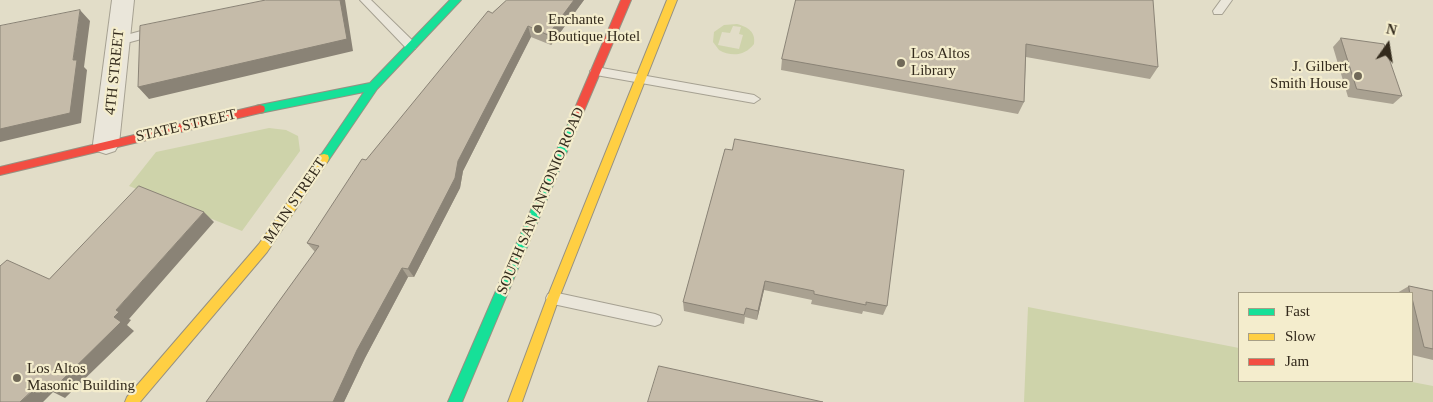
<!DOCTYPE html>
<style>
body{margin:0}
#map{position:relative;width:1433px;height:402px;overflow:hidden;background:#e2ddc8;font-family:"Times New Roman",serif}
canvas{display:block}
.legend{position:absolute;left:1238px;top:292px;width:175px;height:90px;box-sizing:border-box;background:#f4edcd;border:1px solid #a79f86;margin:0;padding:6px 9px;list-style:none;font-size:15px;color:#332a1c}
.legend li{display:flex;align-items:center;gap:10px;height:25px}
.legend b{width:25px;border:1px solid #a79f86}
.north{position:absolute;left:1363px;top:20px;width:50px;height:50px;-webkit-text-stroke:4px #f4edcd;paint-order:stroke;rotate:13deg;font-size:14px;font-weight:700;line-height:20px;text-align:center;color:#332a1c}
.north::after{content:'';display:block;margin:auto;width:18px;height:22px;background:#332a1c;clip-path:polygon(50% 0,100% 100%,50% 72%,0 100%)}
</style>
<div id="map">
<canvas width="1433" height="402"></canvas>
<ul class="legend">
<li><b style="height:6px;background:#16e098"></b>Fast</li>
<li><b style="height:6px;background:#ffcf43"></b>Slow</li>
<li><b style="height:6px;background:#f24e42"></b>Jam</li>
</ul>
<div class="north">N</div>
</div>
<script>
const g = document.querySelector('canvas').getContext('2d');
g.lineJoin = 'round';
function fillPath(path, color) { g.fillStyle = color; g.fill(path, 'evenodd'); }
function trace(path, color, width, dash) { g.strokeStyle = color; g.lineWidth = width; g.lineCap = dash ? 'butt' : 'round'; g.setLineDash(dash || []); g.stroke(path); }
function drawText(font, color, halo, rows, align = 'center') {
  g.font = font + ' "Times New Roman",serif'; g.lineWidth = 4.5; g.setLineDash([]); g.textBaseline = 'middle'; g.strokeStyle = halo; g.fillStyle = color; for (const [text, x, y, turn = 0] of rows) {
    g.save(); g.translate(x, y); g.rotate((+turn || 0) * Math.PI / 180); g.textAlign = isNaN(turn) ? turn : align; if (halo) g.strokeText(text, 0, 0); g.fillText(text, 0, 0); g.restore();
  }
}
const green = new Path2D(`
 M737,24C748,27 756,32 754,44C745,56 731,57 719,50L713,42L714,32L724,25ZM733,26L741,27L739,34L743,35L739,49L718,45L722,32L730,33Z
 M269,128L286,130L298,136L300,151L242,231L129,186L156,152Z
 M1028,307L1239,348V381H1407L1433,386V402H1024Z`);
const lane = new Path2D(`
 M360,0H371L415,43L416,46L415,49H407Z
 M1221,0H1232L1222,14H1214L1213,11Z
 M156,27L161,31L160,34L119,45L114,41L115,38Z
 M596,67L754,95L760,99L754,103L596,75L590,71Z
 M553,292L655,314L660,316L662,320L660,324L655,326L553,304L548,302L546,298L548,294Z`);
const street = new Path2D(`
 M112,0H134L119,144L115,151L106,154L97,151L93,144Z`);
const fast = new Path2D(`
 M450,0H461L377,89L328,161H320L319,158L364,92L260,113L256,112L255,109L256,106L260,105L370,83Z
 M578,109L583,113L462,402H448L573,113Z`);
const slow = new Path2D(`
 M667,0H677L559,298L522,402H508L547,298Z
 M324,154L328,155L329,158L328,161L267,252L140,402H125L127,397L259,244L320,155Z`);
const jam = new Path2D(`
 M621,0H631L583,113L578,117L574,116L573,113Z
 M260,105L264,106L265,109L264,112L0,175V167Z`);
const wall = new Path2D(`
 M507,0H584L551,45L531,37L463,171L460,188L414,277H408L365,358L344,402H206L315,252L307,243L366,160L492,13Z
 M796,0L1158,67L1150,79L1026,57L1024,102L1018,114L781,70L782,59Z
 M1341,38L1402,96L1393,104L1348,97L1333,47Z
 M725,149L887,306L883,315L863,311L862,314L811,304L812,300L764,290L757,320L745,317L744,324L684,311L683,302Z
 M1409,286L1433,291V360L1412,355V293H1397Z`);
const shadedWall = new Path2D(`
 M340,0H345L353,51L149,99L138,87Z
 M574,0H584L551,45L548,35Z
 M80,10L90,21L84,67L87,70L81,123L0,142V129L73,60Z
 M528,26L531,37L463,171L460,188L414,277L408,269L458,161Z
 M204,212L214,222L129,319L131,320L127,325L134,331L65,398L53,392L43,402H20L114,317L116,310Z
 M402,268L408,277L365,358L344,402H333L357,350Z
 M765,281L764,290L757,320L758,311Z`);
const building = new Path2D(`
 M266,0H340L347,39L138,87L140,26Z
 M507,0H574L548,35L528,26L458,161L455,178L408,269L402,268L357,350L333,402H206L319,246L307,243L362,159L366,160L488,11L492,13Z
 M796,0H1153L1158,67L1026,44L1024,102L782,59Z
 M80,10L73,60H77L70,113L0,129V26Z
 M1341,38L1384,44L1402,96L1357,89Z
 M735,139L904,170L887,306L866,302V305L814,294V291L765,281L758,311L746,308L744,315L683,302L725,149L732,150Z
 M139,186L204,212L116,310L119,312L114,317L121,322L51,391L40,383L20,402H0V266L7,260L49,279Z
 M1409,286L1433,291V349L1424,347L1412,298V293H1410Z
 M659,366L823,402H648Z`);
const markers = [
 [538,29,5,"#706958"],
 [901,63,5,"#706958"],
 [1358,76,5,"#706958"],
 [17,378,5,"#706958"]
];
const poiNames = [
 ["Enchante",548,20],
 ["Boutique Hotel",548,37],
 ["Los Altos",911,54],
 ["Library",911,71],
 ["J. Gilbert",1348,67,"right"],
 ["Smith House",1348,84,"right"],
 ["Los Altos",27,369],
 ["Masonic Building",27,386]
];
const streetNames = [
 ["4TH STREET",115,72,-84],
 ["STATE STREET",186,126,-13],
 ["MAIN STREET",295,201,-56],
 ["SOUTH SAN ANTONIO ROAD",541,201,-67]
];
fillPath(green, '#ced3aa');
trace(lane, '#a6a192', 2);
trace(street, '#a6a192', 2);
trace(fast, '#969182', 2);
trace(slow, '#969182', 2);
trace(jam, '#969182', 2);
fillPath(lane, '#eae6da');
fillPath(street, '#eae6da');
fillPath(fast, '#16e098');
fillPath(slow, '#ffcf43');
fillPath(jam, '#f24e42');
fillPath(wall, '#a9a191');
fillPath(shadedWall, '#8a8376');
fillPath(building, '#c5bba9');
trace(building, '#8a8376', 1);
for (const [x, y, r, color] of markers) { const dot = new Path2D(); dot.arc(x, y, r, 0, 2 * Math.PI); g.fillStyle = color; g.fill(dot); trace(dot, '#f4edcd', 2); }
drawText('15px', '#332a1c', '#f4edcd', poiNames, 'left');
drawText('15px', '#332a1c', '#f4edcd', streetNames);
</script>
